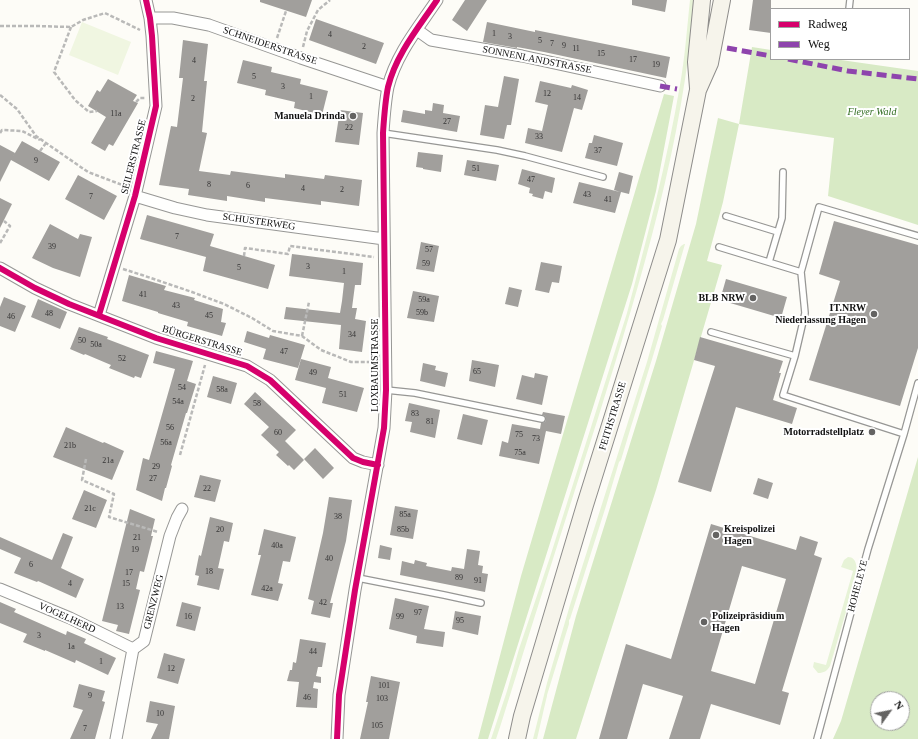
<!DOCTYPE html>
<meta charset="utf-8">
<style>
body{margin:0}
#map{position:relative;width:918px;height:739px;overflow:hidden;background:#fdfcf7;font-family:Georgia,serif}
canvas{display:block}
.legend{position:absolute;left:770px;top:8px;width:140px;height:52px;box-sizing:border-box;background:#fff;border:1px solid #a0a0a0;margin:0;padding:5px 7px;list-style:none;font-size:12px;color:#111}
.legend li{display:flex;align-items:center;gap:8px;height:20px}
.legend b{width:20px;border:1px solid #a0a0a0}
.north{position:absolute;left:870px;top:691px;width:40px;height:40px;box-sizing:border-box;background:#fff;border:1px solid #a0a0a0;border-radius:50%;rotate:57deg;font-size:11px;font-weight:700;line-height:16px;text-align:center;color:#111}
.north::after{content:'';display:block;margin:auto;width:14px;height:18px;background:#646362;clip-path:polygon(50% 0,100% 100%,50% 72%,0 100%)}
</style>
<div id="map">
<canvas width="918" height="739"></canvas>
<ul class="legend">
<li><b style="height:5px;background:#d6006c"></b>Radweg</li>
<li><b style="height:5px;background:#8e44ad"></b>Weg</li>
</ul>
<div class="north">N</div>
</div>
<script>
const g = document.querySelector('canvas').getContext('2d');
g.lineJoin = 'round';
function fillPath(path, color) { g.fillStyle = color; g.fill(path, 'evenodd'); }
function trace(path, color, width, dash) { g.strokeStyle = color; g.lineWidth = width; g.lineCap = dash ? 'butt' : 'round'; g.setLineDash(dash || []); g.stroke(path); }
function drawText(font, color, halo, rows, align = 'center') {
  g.font = font + ' Georgia,serif'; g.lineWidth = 4; g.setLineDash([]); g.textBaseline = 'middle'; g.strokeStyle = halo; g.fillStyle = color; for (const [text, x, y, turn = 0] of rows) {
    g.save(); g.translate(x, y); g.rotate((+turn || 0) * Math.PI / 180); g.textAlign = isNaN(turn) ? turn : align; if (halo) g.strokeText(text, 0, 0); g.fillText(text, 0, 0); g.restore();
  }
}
const green = new Path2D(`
 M690,0H694C684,140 641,281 599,415C566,518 533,621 501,724L496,739H491L507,691L519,649L550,557L627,313C647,238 667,162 680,85C685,57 687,28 690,0Z
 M684,244H685L663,320L661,324L662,326C649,371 634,415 621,460L619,462L606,506L570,619L569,620V624L547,695V696L546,700L537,739H533L547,683L570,605L647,362L679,249L681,246Z
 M848,557C858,557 857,570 856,578L830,666C827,671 824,673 818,673L813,667L814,662L826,665L853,571L841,567L844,560Z`);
const forest = new Path2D(`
 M752,47L771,50V59H834L918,71V225L828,196L834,138L739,124L723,202L707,261L722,265L656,490L576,739H543L576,616L656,361L696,224L718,118L739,124Z
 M664,94L674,96L656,191L632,284L488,739H478L521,576Z
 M918,457V739H833L841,721ZM878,699H902V723H878Z`);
const pitch = new Path2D(`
 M82,22L131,42L118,75L69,55Z`);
const building = new Path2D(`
 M260,0H312L306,17L260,2Z
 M465,0H487L467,31L452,20Z
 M632,0H667L665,12L632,5Z
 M753,0H771V33L749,30Z
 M316,19L384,43L376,64L309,40Z
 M487,22L535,32V30L670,57L666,78L544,52L517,47V48L483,42Z
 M183,40L208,44L204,81H207L202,132L207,133L199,171L230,175L231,171L285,178V174L324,179L325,175L362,180L359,206L321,201V205L265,198V202L227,196V201L188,195L189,189L159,185L171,126L177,127L183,78H179Z
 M243,60L272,67L271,72L301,79L300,84L328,91L322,115L294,108L295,102L265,95L266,90L237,83Z
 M504,76L519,79L511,125H507L504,139L480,135L485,105L498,107Z
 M108,79L137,95L133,101L138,103L113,146L109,144L105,151L91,143L106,117L88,106L97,90L100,92Z
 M540,81L571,88L572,85L588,90L582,110L574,108L562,152L525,143L528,128L542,131L548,105L535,102Z
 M433,103L444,105L443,113L460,116L457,132L401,122L403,110L425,114V110L432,111Z
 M340,110L363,113L359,145L335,142Z
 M594,135L623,143L617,166L585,158L589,143H592Z
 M22,141L60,162L49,181L11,160L0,182V145L15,153L12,158Z
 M418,152L443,155L441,172L423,169V168L416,167Z
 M467,160L499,165L496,181L464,175Z
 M522,169L555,178L552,193L545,191L543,199L532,196L533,194L529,193L530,188L518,184Z
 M619,172L633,176L629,194L621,192L615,213L573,203L579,182L620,192L614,190Z
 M78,175L117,196L104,220L65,199Z
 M0,198L12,204L0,228Z
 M147,215L214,234L210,246L275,265L268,289L203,271L206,257L140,239Z
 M834,221L918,245V348L900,406L809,380L840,281L819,274Z
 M50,224L78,239L80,234L92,237L80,277L53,268L32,258Z
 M421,242L439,246L434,272L416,269Z
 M292,254L363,263L361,285H355L352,308H357L355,319L366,321L362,352L339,349L341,325L284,319L286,307L340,313L342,301L344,283L289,276Z
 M541,262L562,266L559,283L552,282L549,293L535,290Z
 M129,275L166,286L164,290L195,298L194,300L223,309L221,322L226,323L222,336L187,326L188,322L158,313V312L122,301Z
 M726,279L787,297L781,318L720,300Z
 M509,287L522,290L518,307L505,304Z
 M413,291L439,296L434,322L407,318Z
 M4,297L26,306L15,332L0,326V307Z
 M38,299L67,312L60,329L31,317Z
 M79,327L108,337L107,339L149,355L141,378L135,376L134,378L109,368L111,365L85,354L84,355L70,349Z
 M247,331L269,338L270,335L305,345L298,368L263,359L266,349L244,342Z
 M700,337L783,361L779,373H781L773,400L797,408L792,424L736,407L711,492L678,482L715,366L694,360Z
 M156,351L193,361L187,381L196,384L187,413H186L171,465L172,466L166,488H165L162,501L136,490L143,458L149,460L175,369L153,363Z
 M301,359L331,367L328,378L364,388L357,412L322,403L326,388L295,380Z
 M472,360L499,365L495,387L469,381Z
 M423,363L436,366L435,370L448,373L445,387L420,381Z
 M535,373L548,376L542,405L516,399L522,375L534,378Z
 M213,376L237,383L231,404L207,397Z
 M255,392L296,430L285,441L304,460L294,470L289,465L288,466L276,455L279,452L261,435L269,427L244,404Z
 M409,403L440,410L435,438L410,432L412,422L405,421Z
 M543,412L565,416L561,434L546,431L539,464L499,456L502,441L508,443L512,424L540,429L541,423L545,422L546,419L545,416L542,415Z
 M463,414L488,420L482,445L457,439Z
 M66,427L103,443L104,442L124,451L112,480L53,457Z
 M315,448L334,468L323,479L304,459Z
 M200,475L221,480L215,502L194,497Z
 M758,478L773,483L768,499L753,494Z
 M84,490L107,500L96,528L72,519Z
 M329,497L352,500L346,541L330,603H333L330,618L311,614L314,601L308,599L323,533Z
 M395,506L418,510L413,539L390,535Z
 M130,509L155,519L151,536H153L144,572L140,571L136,589L140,590L129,634L116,631L118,625L102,621Z
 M210,517L233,523L229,542L224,541L218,568L224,569L219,590L197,585L199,576L195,575L199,555L201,556Z
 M711,524L796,550L800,536L818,542L814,555L822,558L782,691L789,693L780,725L711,704L700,739H669L683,696L643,684L627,739H599L626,644L671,659ZM742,566L786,579L755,684L711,671Z
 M264,529L296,537L290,562L283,561L278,583L283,584L278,601L251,595L261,555H258Z
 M63,533L73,537L61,568L84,579L76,598L38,581L37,582L14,573L21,558L0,549V537L52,560Z
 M380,545L392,548L390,560L378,558Z
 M467,549L480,551L478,565L483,566L482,573L488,574L485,592L400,575L402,561L414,564L415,560L427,563L426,566L451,571L452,567L464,569Z
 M395,598L429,606L424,629L445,632L443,647L416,643L417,636L389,629Z
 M0,602L16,609L14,612L66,635L67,631L86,639L84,643L116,658L108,675L76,660L75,663L45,650V651L23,642L27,634L0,623Z
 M182,602L201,607L195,631L176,626Z
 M455,611L481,616L478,635L452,629Z
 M300,639L326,643L322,667H318L316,676L321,677V683L314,682L313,688L318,689L317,708L296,707L299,682L287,681L290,670H292L293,662L296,663Z
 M164,653L185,659L178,684L157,678Z
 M371,676L400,682L389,739H360L368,702H366Z
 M79,684L105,691L102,701L105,702L95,739H70L83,710L73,707Z
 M150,701L175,706L169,739H151L158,724L146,722Z`);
const path = new Path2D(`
 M0,26H36L71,27L83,20L105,13L140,30
 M71,27L54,72L75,100L89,112L97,111
 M277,38L286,11
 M303,47L307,31L318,10L330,0
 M0,95L17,109L36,136L46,143L88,172L125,186
 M136,102L140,98H145
 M0,133L2,130L22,131L40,140
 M40,151L46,143
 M0,243L10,226L4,221
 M244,256L245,248L288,254L290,246L374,257
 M123,269L142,275L192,292L224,304L252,318L273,331L302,336L321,350L351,362H374
 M302,336L309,302
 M180,455L205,365
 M86,459L82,480L114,494L109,517L158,532`);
const lane = new Path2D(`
 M849,9L850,0
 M383,133L497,150L525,156L603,177
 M726,216L778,232
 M719,247L801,272
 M769,262L782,218L783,172
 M711,332L795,356
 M386,390L415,393L542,419
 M904,434L783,395L795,356L805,313L801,272L819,207L918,236
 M358,578L444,595L481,603
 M817,739L868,549L904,434L918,383`);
const street = new Path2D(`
 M150,18H173L209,25L301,58L388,87
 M417,30L431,40L522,56L660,86
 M135,196L175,208L207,215L384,239
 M0,268L35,288L69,304L156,338L247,366L270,380L353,458L363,462L378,465
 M99,315L135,196L156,106L152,36L150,18L146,0
 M0,589L70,618L133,649
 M116,739L133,649L144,641L170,536L177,518L182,509
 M337,739L339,695L355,590L384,428L386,390L383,133C384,118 385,102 388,87C396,54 419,27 437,0`);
const secondary = new Path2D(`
 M698,88L696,62L702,0
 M517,739L522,716L585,505L668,240L698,90L710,63L722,0`);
const quiet = new Path2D(`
 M727,48L771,56
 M788,59L848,71L918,79
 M660,86L677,89`);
const cycleway = new Path2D(`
 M0,268L35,288L69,304L156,338L247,366L270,380L353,458L363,462L378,465
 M99,315L135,196L156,106L152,36L150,18L146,0
 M337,739L339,695L355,590L384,428L386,390L383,133C384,118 385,102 388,87C396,54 419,27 437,0`);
const markers = [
 [353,116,4,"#646362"],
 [753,298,4,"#646362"],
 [874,314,4,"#646362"],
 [872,432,4,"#646362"],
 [716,535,4,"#646362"],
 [704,622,4,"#646362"]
];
const numberNames = [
 ["1",494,34],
 ["4",330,35],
 ["3",510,37],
 ["5",540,41],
 ["7",552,44],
 ["9",564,46],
 ["2",364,47],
 ["11",576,49],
 ["15",601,54],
 ["17",633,60],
 ["4",194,61],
 ["19",656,65],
 ["5",254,77],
 ["3",283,87],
 ["12",547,94],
 ["1",311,97],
 ["14",577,98],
 ["2",193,99],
 ["11a",116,114],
 ["27",447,122],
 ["22",349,128],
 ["33",539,137],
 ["37",598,151],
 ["9",36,161],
 ["51",476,169],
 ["47",531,180],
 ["8",209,185],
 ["6",248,186],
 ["4",303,189],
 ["2",342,190],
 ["43",587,195],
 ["7",91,197],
 ["41",608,200],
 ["7",177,237],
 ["39",52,247],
 ["57",429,250],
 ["59",426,264],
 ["3",308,267],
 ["5",239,268],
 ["1",344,272],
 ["41",143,295],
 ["59a",424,300],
 ["43",176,306],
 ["59b",422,313],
 ["48",49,314],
 ["45",209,316],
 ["46",11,317],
 ["34",352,335],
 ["50",82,341],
 ["50a",96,345],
 ["47",284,352],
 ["52",122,359],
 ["65",477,372],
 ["49",313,373],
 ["54",182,388],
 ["58a",222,390],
 ["51",343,395],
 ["54a",178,402],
 ["58",257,404],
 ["83",415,414],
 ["81",430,422],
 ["56",170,428],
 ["60",278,433],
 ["75",519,435],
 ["73",536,439],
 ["56a",166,443],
 ["21b",70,446],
 ["75a",520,453],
 ["21a",108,461],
 ["29",156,467],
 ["27",153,479],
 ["22",207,489],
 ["21c",90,509],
 ["85a",405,515],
 ["38",338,517],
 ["20",220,530],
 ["85b",403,530],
 ["21",137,538],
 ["40a",277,546],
 ["19",135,550],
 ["40",329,559],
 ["6",31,565],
 ["18",209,572],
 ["17",129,573],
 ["89",459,578],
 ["91",478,581],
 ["4",70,584],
 ["15",126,584],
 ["42a",267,589],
 ["42",323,603],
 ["13",120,607],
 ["97",418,613],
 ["16",188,617],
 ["99",400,617],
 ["95",460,621],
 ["3",39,636],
 ["1a",71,647],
 ["44",313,652],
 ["1",101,662],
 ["12",171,669],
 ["101",384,686],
 ["9",90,696],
 ["46",307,698],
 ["103",382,699],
 ["10",160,714],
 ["105",377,726],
 ["7",85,729]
];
const streetNames = [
 ["SCHNEIDERSTRASSE",270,46,19],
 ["SONNENLANDSTRASSE",537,60,11],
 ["SEILERSTRASSE",134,157,-76],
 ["SCHUSTERWEG",259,222,8],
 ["BÜRGERSTRASSE",202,341,17],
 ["LOXBAUMSTRASSE",375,365,-90],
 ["FEITHSTRASSE",613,416,-73],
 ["HOHELEYE",858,586,-75],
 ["GRENZWEG",154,602,-76],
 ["VOGELHERD",67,618,24]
];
const parkNames = [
 ["Fleyer Wald",872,112]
];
const poiNames = [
 ["Manuela Drinda",345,116],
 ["BLB NRW",745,298],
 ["IT.NRW",866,308],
 ["Niederlassung Hagen",866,320],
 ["Motorradstellplatz",864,432],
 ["Kreispolizei",724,529,"left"],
 ["Hagen",724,541,"left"],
 ["Polizeipräsidium",712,616,"left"],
 ["Hagen",712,628,"left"]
];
fillPath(green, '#e7f3d7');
fillPath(forest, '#d8eac5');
fillPath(pitch, '#f0f6e1');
fillPath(building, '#a19f9c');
trace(lane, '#979795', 8);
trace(street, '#979795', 13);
trace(secondary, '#8e8d8b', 18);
trace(path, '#b9b9b8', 2.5, [4, 2]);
trace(lane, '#fffffe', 5.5);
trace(street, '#fffffe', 11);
trace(secondary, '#f6f4eb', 16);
trace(quiet, '#8e44ad', 5, [10, 5]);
trace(cycleway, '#d6006c', 6);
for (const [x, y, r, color] of markers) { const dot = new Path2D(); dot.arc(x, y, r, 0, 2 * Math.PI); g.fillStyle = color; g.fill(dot); trace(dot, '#fff', 1.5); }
drawText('8px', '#353434', null, numberNames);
drawText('10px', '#111', '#fff', streetNames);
drawText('italic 10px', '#2f6b1f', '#fff', parkNames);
drawText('bold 10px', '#111', '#fff', poiNames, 'right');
</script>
